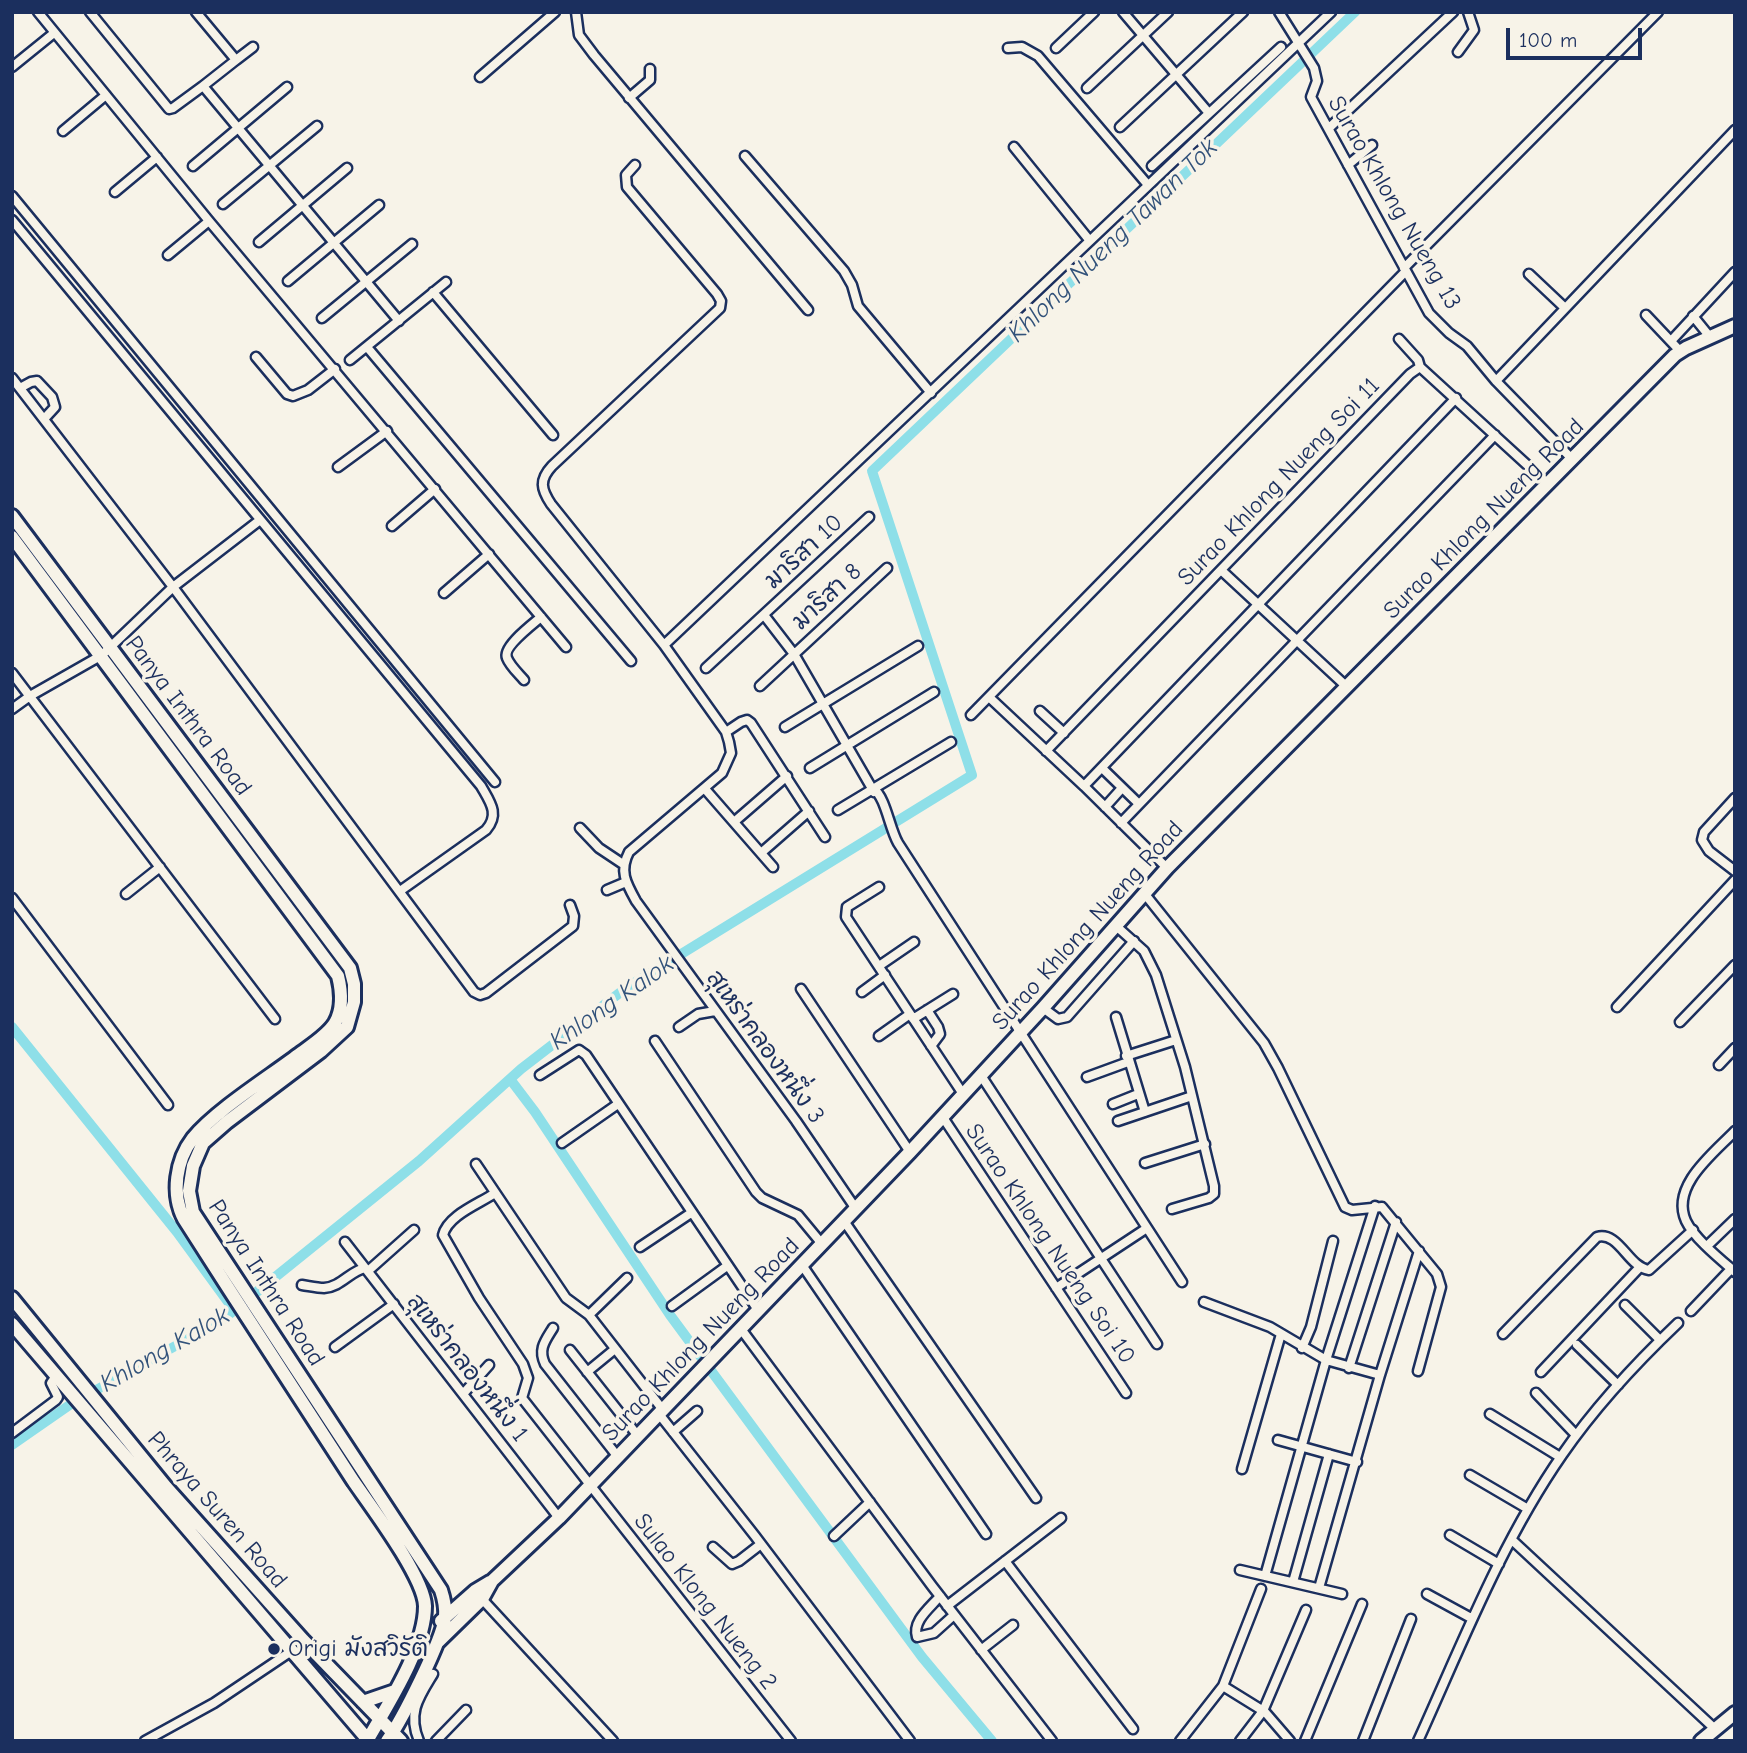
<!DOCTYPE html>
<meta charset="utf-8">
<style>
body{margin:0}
#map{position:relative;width:1747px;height:1753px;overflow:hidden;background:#f7f3e8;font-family:"Comic Neue",sans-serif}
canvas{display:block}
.frame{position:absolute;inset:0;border:14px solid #1b2f5e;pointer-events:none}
.scale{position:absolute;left:1506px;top:28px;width:136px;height:32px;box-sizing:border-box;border:4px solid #1b2f5e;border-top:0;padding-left:9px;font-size:21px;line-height:24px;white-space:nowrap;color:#1b2f5e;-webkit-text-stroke:5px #f7f3e8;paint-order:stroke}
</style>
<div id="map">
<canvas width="1747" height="1753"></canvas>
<div class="frame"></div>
<div class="scale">100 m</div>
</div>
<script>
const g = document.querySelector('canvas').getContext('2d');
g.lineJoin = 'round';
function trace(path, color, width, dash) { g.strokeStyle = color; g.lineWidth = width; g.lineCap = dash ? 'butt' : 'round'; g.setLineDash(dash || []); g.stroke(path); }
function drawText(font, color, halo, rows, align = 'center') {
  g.font = font + ' "Comic Neue","Playpen Sans Thai",sans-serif'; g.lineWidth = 7; g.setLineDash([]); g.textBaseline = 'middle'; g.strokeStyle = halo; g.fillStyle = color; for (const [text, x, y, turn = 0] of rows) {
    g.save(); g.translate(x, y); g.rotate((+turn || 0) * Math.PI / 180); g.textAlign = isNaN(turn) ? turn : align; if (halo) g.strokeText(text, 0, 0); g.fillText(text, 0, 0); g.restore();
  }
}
const canal = new Path2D(`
 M12,1027L177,1232L234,1310
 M510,1079L535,1112L670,1315L922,1657L992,1741
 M12,1445L71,1404L222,1320L419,1161L521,1069L626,988L972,775L872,471L1355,12`);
const street = new Path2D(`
 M38,12L209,221L566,647
 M90,12L169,109L173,108L203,86L399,321
 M196,12L236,60L203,86
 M576,12L579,35L594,55L808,310
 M1123,12L1208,112
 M1279,12L1314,68L1317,81L1311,97L1429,313L1449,333L1467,346L1496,381L1573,460
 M1008,48L1022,47L1038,56L1148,185
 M1056,48L1094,12
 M1458,52L1474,30L1468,12
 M236,60L253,47
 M12,67L54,33
 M480,77L555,12
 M1087,88L1168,12
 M629,98L650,80V69
 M1120,127L1243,12
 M1329,128L1453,12
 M63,131L106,95
 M1014,147L1090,241
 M745,156L844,271L852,285L858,306L931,393
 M635,165L626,175L627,187L717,294L721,301L720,308L552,466C539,480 541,489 551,504L664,645L726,732L729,742L731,753L722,773L629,852C619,871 626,883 636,901L796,1121L856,1209
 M1348,165L1372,145
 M193,166L287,87
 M1152,166L1281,47
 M115,192L157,157
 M12,196L495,782
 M223,204L317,126
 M12,220L481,786C490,802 500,814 486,830L400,891
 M259,242L347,168
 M168,255L209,221
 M1404,268L1658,12
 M1529,274L1565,308
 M288,281L379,205
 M433,292L553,435
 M1646,315L1680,351
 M1693,316L1710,337
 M322,318L412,244
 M1399,339L1418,360L1420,367L1548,484
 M1671,341L1735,272
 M367,347L631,661
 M256,357L287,394L293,396L308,390L335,369
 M350,360L446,282
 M12,378L173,587L474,992L480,995L486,993L573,926L574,916L570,905
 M1496,381L1735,130
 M20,388L31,382L37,381L52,397L55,407L44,419
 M338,467L387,431
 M392,526L435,489
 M1221,570L1347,687
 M444,593L489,554
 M764,615L794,654L874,792
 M664,645L1331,12
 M706,668L869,517
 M12,673L275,1019
 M524,680C519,674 510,666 507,658C502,647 533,624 541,617
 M760,686L887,568
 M989,697L1084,786L1167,868
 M12,709L30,696L102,655L173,587L260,520
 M1040,711L1064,733
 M971,715L1405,272
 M785,727L918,646
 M726,732L741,722L747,720L751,723L825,837
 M1046,751L1410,374L1420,367
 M810,768L934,692
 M1102,768L1139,804
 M1084,786L1456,398
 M873,788C886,798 889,827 898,843L1182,1282
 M705,789L773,867
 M1735,798L1704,832L1702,840L1709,851L1735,871
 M1105,807L1122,788
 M838,810L951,742
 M734,822L787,776
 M1121,823L1495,435
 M580,828L599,848L623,864
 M761,853L809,811
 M879,887L847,907L846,917L963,1094
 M607,890L626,882
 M1144,893L1264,1043L1278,1068L1345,1207L1352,1210L1382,1207L1437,1274L1441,1287L1418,1371
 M126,894L160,867
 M12,898L168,1105
 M1115,925L1144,951L1156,975L1185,1067L1214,1186V1194L1209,1198L1172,1209
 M879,966L914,942
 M801,989L910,1152
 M862,992L885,975
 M1617,1007L1735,880
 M1043,1008L1058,1019L1067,1017L1134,941
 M927,1010L938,1027L940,1034L931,1046
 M1116,1017L1145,1112
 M913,1019L953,994
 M1680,1022L1735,965
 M679,1027L698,1014L715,1011
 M879,1036L910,1014
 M655,1041L756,1192L762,1198L798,1215L822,1244
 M1126,1056L1176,1040
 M1719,1065L1735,1048
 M980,1074L1157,1344
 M540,1075L579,1050L586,1055L758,1310
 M1087,1077L1128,1062
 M1113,1104L1138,1094
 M942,1116L1126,1393
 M1118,1121L1192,1096
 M1735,1131C1714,1153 1670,1186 1686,1221C1694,1238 1720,1259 1735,1272
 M562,1143L618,1104
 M1145,1163L1205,1144
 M476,1164L566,1298L589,1315L663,1410
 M495,1193C479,1204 448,1215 443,1235L479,1298L523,1364L528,1378L522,1398L791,1741
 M844,1221L1036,1498
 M345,1242L559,1518
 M1707,1246L1735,1219
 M640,1247L691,1213
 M802,1265L986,1534
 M368,1271L414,1230
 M302,1285C309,1286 317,1288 324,1288C341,1287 350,1271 365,1268
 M1056,1288L1147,1228
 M1204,1302L1270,1327L1326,1360L1380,1375
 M1625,1305L1660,1340
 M672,1306L727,1266
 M1691,1311L1731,1269
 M589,1315L627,1278
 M553,1328C545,1341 538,1349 545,1364L618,1457
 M741,1329L932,1586L1052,1741
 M1503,1334L1597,1237C1619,1231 1628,1267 1649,1270L1693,1230
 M1577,1345L1618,1385
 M335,1347L394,1304
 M1302,1348L1311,1327L1333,1241
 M570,1350L638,1436
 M1349,1368L1396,1222
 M587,1372L615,1349
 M1541,1372L1639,1268
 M1536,1393L1576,1435
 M463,1394L489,1365
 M659,1414L755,1536L910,1741
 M1490,1414L1560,1457
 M673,1432L697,1411
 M12,1433L56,1400L58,1397L51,1383L56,1376
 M1278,1440L1357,1462
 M1242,1469L1281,1334
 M1470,1475L1528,1509
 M1450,1535L1499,1564
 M834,1536L870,1502
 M1512,1540L1715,1729
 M713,1547L732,1564L739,1561L761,1544
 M1005,1561L1133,1729
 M1240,1570L1342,1594
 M1265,1576L1326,1360L1375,1206
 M1293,1582L1329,1454
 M1319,1588L1380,1375L1419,1251
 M1427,1594L1471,1618
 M940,1596C930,1608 912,1621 917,1637L934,1633L954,1615
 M482,1599L613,1741
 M947,1606L1061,1518
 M981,1650L1013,1625
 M1223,1686L1265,1712L1290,1741
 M145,1741L214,1703L293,1650
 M419,1741C407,1713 419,1697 433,1674
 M436,1741L466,1710
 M1180,1741L1223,1686L1261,1589
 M1240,1741L1263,1711L1306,1610
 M1305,1741L1362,1604
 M1363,1741L1411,1619
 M1418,1741C1462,1644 1501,1543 1562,1455C1595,1407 1636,1363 1678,1323`);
const secondary = new Path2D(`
 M12,516L350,968L354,984V1002L347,1027L321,1051L227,1122L203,1143L193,1166L189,1191L193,1212L441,1590C444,1599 446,1607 445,1617C442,1641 402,1720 387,1741
 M12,537L338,976C342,992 343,1009 335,1023C327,1036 310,1046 298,1055C269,1077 216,1110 193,1138C176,1160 171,1194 184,1219C240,1307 297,1394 354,1482C372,1508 424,1577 425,1606C425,1648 388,1704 367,1741
 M12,1298L166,1487L303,1640L401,1741
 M12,1324L369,1741
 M441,1621L475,1591L490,1582
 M437,1643L482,1599L492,1581L559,1518L910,1152L1043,1008L1167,868L1675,355L1686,348L1735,326
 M363,1702L395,1691
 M1701,1741L1735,1713`);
const markers = [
 [274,1649,7,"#1b2f5e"]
];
const streetNames = [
 ["Surao Khlong Nueng 13",1394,203,60],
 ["Surao Khlong Nueng Soi 11",1279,482,-46],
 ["Surao Khlong Nueng Road",1484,519,-45],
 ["มาริสา 10",804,552,-43],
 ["มาริสา 8",827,597,-43],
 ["Panya Inthra Road",188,716,53],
 ["Surao Khlong Nueng Road",1088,926,-48],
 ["สุเหร่าคลองหนึ่ง 3",765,1047,54],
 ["Surao Khlong Nueng Soi 10",1050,1244,56],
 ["Panya Inthra Road",266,1283,57],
 ["Surao Khlong Nueng Road",701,1340,-46],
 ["สุเหร่าคลองหนึ่ง 1",467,1368,52],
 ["Phraya Suren Road",217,1510,49],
 ["Sulao Klong Nueng 2",705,1602,52]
];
const poiNames = [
 ["Origi มังสวิรัติ",288,1649]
];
const waterNames = [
 ["Khlong Nueng Tawan Tok",1113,241,-44],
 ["Khlong Kalok",612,1003,-35],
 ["Khlong Kalok",165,1350,-30]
];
trace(canal, '#8edfe8', 10);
trace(street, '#1b2f5e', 13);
trace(secondary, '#1b2f5e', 18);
trace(street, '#f7f3e8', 8);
trace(secondary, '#f7f3e8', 12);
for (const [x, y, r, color] of markers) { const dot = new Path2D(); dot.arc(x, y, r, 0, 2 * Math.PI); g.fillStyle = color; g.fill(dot); trace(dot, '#f7f3e8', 2.5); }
drawText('24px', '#1b2f5e', '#f7f3e8', streetNames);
drawText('24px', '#1b2f5e', '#f7f3e8', poiNames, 'left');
drawText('italic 26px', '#32527a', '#f7f3e8', waterNames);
</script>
